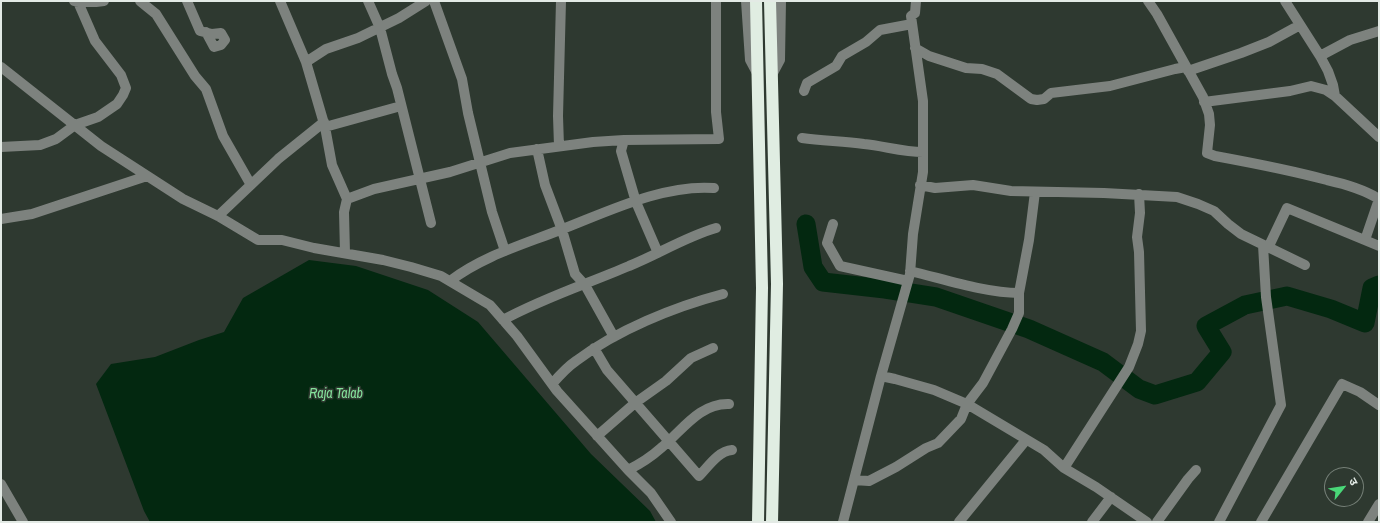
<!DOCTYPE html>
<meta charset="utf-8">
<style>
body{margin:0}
#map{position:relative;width:1380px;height:523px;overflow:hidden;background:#2e3930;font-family:"Archivo Narrow","Noto Sans Devanagari",sans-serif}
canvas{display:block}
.frame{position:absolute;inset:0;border:2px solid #e3eae5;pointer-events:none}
.north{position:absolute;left:1324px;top:467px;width:40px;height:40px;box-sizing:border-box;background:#2e3930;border:1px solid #768078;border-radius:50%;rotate:60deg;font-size:11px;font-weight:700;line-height:16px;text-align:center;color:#e3eae5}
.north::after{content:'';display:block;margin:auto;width:14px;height:18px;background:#49d778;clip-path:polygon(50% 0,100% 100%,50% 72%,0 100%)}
</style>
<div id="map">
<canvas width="1380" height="523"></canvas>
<div class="frame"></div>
<div class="north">उ</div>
</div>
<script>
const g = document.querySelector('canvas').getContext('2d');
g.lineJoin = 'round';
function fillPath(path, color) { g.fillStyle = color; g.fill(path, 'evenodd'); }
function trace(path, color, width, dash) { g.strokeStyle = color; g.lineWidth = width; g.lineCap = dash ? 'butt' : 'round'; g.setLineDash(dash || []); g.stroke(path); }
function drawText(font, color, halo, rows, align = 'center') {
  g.font = font + ' "Archivo Narrow",sans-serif'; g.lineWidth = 3; g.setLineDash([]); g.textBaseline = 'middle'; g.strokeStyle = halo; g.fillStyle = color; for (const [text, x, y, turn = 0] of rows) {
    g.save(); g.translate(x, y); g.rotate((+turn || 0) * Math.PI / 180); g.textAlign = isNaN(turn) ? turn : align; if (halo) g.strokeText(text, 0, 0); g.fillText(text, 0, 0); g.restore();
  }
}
const water = new Path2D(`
 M309,260L356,266L428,290L478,322L591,454L650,511L656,522H150L144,511L96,384L111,364L155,357L199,340L224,332L243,298Z`);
const river = new Path2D(`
 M806,224L813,267L823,282L885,289L936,297L1029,329L1103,362L1139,389L1155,395L1197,382L1222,352L1206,326L1245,305L1287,296L1331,309L1365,323L1372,288L1379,285`);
const minor = new Path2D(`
 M74,1L96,2L104,1
 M140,1L156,14L195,76L206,89L223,136L251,185
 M187,1L200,31L212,34L221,33L225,40L221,45L214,47L206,32
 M280,1L306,62L325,127L332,165L347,199L344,212L345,253
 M368,1L380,28L392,74L397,88L431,223
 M434,1L462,79L468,113L492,212L505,251
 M746,1L750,60L758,75
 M1148,1L1157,14L1203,97L1209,114L1210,125L1207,153L1215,156C1253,163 1290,170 1327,180C1345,184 1363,189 1379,199L1365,240
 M1285,1L1320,56L1328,71L1333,85L1335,96L1379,137
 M915,48L929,56L966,68L982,69L997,74L1031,99L1037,100L1044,99L1051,93L1110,86L1175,69L1186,67
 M1320,56L1350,40L1379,31
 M306,62L326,49L358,38L399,18L426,1
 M1,67L101,146L183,199L218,216L258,240H282L314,248L383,260L411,267L441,276L490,305L517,336L557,391L628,470L651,493L671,522
 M1188,71L1241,53L1269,42L1300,25
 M772,75L780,60L781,1
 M804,91L807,83L836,66L842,56L866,42L880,30L912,24
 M1204,102L1290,91L1311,86L1326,90L1335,96
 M325,127L401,106
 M802,138C823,141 843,141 864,144C884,146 903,152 923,152
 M624,140L621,151L636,202L658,253
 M559,146L558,116L561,1
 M1,147L40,145L56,139L75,125L98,117L117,104L123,95L126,88L121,75L95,41L78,2
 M537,149L545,185L562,230L575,274L585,285L614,337
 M920,185L935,188L973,185L1011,191L1104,193L1177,197L1198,204L1214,211L1228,224L1241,234L1305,265
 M347,199L374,189L450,172L510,153L593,142L624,140L719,139L716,112V1
 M218,216L278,159L324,122
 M1,219L32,214L147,176
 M833,224L827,243L840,266L908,281
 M1268,248L1287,208L1379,246
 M910,271C944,279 985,293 1019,293
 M450,281C483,256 522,245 560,230C607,212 663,184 714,188
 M503,320C543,298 587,284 629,266C659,254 685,237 716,228
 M594,348L607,370L699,476C708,467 718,451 732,450
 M881,376L895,379L934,390L967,404L1044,450L1064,468L1096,487L1147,522
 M552,384C559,376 567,367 576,361C617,330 674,307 723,294
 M597,436L635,403L666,381L691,358L713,348
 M1064,468L1129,367L1138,344L1141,331L1139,252L1137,237L1140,213L1139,194
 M628,470C640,464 651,457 661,448C682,431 699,403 729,404
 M854,480L869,481L896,467L926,448L938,443L961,419L967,404L983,383L1012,329L1019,313V293L1029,240L1035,192
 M1,484L23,522
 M843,522L881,376L910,274L913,234L923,172V101L911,16L915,13L916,1
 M959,522L1026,440
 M1092,522L1111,497
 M1157,522L1188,479L1196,470
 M1219,522L1281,405L1266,297L1263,245
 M1261,522L1342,384L1360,392L1379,405
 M1368,522L1379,504`);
const highway = new Path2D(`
 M756,1L762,288L758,522
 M770,1L777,284L772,522`);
const waterNames = [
 ["Raja Talab",336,394]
];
fillPath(water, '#032810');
trace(river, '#032810', 19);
trace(minor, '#7d827e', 10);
trace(highway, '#e0ede2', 12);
drawText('italic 14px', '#84e19b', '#2e3930', waterNames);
</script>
